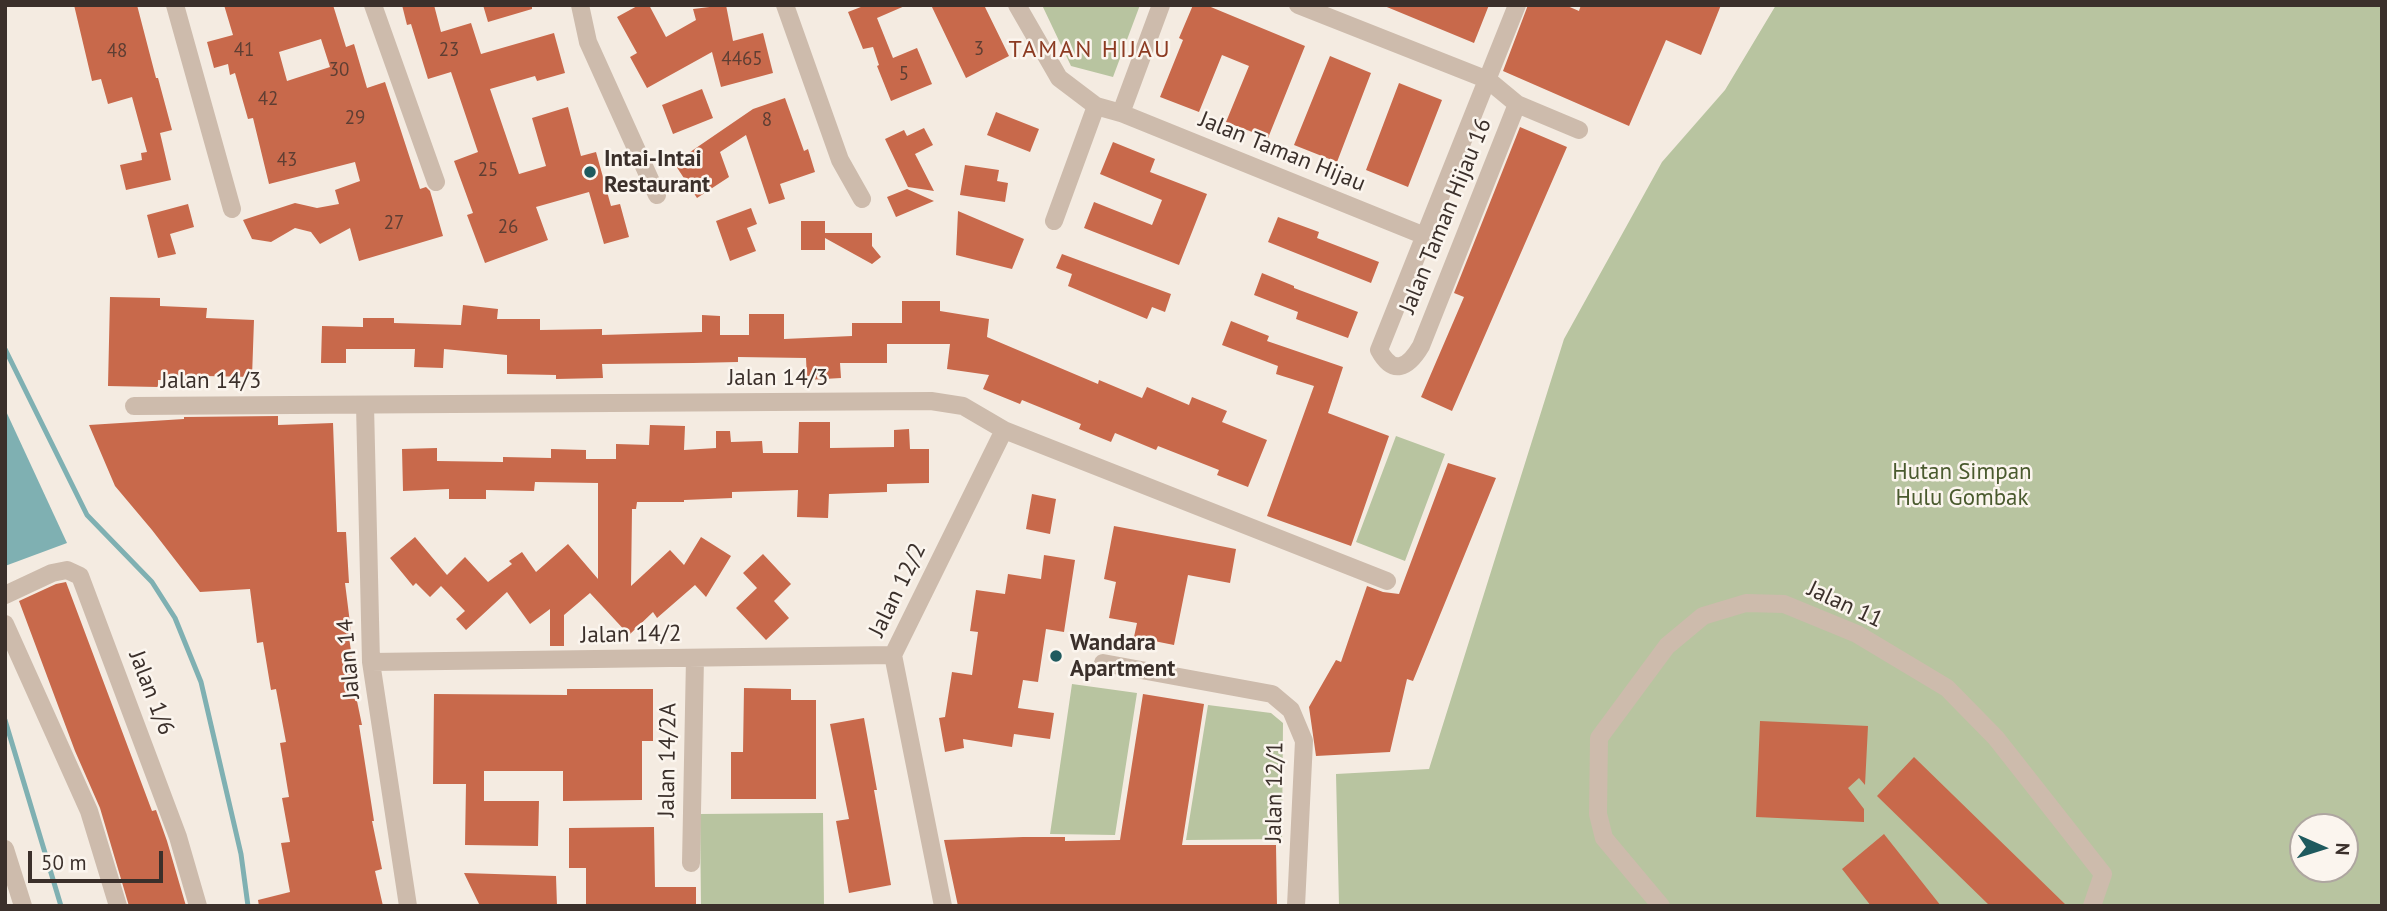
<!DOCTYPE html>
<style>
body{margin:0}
#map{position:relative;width:2387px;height:911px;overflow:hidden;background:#f4ebe1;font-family:"PT Sans",sans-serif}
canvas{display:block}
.frame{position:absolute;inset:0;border:7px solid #3b302b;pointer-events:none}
.north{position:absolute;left:2289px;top:813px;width:70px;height:70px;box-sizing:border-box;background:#fbf5ee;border:2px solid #aea6a0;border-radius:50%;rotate:93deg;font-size:19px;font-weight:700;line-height:28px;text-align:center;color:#3b302b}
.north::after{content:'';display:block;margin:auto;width:24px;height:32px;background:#1f5a5e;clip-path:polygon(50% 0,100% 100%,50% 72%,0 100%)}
.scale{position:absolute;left:28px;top:851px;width:135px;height:32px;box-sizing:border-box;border:4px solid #3b302b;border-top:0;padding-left:9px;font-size:21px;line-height:24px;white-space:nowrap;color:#3b302b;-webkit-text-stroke:5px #fbf5ee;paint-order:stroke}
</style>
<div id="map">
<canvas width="2387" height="911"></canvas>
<div class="frame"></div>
<div class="north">N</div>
<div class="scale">50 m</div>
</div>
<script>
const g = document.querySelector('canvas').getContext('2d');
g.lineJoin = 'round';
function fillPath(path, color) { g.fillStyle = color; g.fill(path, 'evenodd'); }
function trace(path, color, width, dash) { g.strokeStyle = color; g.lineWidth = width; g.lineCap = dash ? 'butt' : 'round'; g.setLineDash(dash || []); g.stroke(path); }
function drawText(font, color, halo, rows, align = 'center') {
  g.font = font + ' "PT Sans",sans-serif'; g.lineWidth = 5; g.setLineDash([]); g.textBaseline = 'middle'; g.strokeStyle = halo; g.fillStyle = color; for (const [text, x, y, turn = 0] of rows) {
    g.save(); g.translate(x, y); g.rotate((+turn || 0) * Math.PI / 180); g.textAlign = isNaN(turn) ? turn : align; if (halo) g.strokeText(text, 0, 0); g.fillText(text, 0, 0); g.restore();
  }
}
const green = new Path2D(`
 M1042,5H1140L1113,77L1071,66Z
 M1776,5H2382V906H1339L1336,774L1429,769L1564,339L1662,162L1725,90ZM2303,827H2345V869H2303Z
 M1396,436L1445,454L1405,561L1356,542Z
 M1072,684L1137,693L1115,835L1050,834Z
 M1208,705L1271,713L1283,723L1282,839L1186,840Z
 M823,813L824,906H701L700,814Z`);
const water = new Path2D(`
 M5,409L67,543L5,566Z`);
const stream = new Path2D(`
 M5,349L87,515L152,582L175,618L201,682L241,854L248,906
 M5,720L61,906`);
const building = new Path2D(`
 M74,5H137L156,78H158L172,130L160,133L171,180L126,190L120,165L142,160L141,153L147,152L132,97L108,104L101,79L92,81Z
 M224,5H333L346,47L354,44L367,88L385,82L420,189L426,187L430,191L443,236L359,261L350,228L320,244L311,232L295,228L271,242L252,239L243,220L295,203L317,208L339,204L335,190L360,181L355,162L269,184L253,118L248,119L235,73L230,75L228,64L214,68L207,42L233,35ZM321,39L330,67L287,81L279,52Z
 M402,5H434L441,32L471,23L481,54L554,33L565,73L537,81L535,76L490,89L519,174L546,166L532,118L568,107L581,156L596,152L611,206L620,204L629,237L604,244L589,192L536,207L548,240L485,263L467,215L473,213L454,161L478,152L451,72L428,79L411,24L407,25Z
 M483,5H532V9L488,22Z
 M639,5H649L666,37L696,20L693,9L726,5L733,41L763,33L773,73L721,87L712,52L647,88L630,57L637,53L617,17Z
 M866,5H907L877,18L893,58L917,48L932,84L891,101L877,66L879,65L873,47L863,49L848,12Z
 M931,5H984L1009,56L966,78Z
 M1193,5H1206L1305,46L1268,138L1226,122L1249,66L1222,55L1199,112L1160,97L1183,40L1179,38Z
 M1382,5H1489L1474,43Z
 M1528,5H1565L1579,11L1581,5H1721L1701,55L1666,40L1629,126L1503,71Z
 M1330,56L1371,73L1337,162L1294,145Z
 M1399,83L1442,100L1408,187L1366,170Z
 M702,89L713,118L673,134L662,105Z
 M785,98L804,151L808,149L815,172L780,184L785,199L769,204L746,135L720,152L729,177L697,198L674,163L753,109Z
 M996,112L1039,129L1030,152L987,135Z
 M1520,127L1567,147L1452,411L1421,397L1464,297L1454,293Z
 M924,128L933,145L915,154L934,191L908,187L885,139L904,130L907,136Z
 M1113,142L1155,159L1150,172L1207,194L1179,265L1084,228L1094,202L1152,225L1162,200L1100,174Z
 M965,165L999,170L997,181L1008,183L1005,202L960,195Z
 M907,189L934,201L896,217L887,197Z
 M188,204L194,227L170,234L176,254L158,258L147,215Z
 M751,208L757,224L747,228L756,251L730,261L716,221Z
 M958,211L1024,239L1012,269L956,255Z
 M1278,217L1319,232L1317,238L1379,262L1371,283L1268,242Z
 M801,221H825V233H872V246L881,257L872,264L825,238V250H801Z
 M1062,254L1171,294L1165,312L1152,307L1147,319L1068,286L1072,274L1056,268Z
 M1262,273L1294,286V288L1358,312L1348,338L1296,319L1298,312L1254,295Z
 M110,297L160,298V306L207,308L206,318L254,320L252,377L205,376L204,381L158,380V387L108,386Z
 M902,301H940V311L989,319L987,337L1098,384L1099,380L1142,398L1147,387L1189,405L1192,397L1227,411L1222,422L1267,440L1248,487L1217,475L1219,470L1158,446L1156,450L1115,433L1111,442L1079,429L1081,424L1022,400L1020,404L983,389L989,375L947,369L950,344H887V363H840L841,378L807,380L806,358L738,357V362L693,363L602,364L603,378L556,379V375L507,374V355L444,349L443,368L414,367L415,349H346V363H321L322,326L363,327V318H394V323L461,325L463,305L498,309L497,319H540V330L602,329V335L702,332V315L720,316V335H749V314H784V339L852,336V323H902Z
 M1231,321L1269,336L1267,341L1343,367L1328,413L1389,436L1351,546L1267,516L1314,386L1276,374L1278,366L1222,345Z
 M278,416V425L333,423L337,532H346L349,583H345L351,631H348L355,677H352L362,725H359L374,821H372L382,869L375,871L383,906H259L258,900L290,892L281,843L290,842L282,798L289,797L280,743L286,742L276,689L271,690L263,642L257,643L250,589L200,592L152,530L115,486L89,425L184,419V417Z
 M799,422H830V448L894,447V430L909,429L910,449H929V483L887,484V492L829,494L828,518L797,517L798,490L732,492V498L684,500V502H637L636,509H632L631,586L670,550L684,565L701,537L731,556L706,597L695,585L657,618L653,612L629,635L590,593L564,615V646H550V609L530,624L507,592L466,630L456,619L465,611L441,586L430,597L416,583L413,586L390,558L415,537L447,575L465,557L488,582L512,564L509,561L522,552L536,572L568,544L598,579V483L535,482L534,491L486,490V499H449V489L403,491L402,449L437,448V461L503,462V457L551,458V449L586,450V459H616V444L649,445L650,425L685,426L684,450L716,448V431H730L731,442L762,441L763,453H798Z
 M1448,463L1496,478L1413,681L1407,679L1390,752L1316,756L1309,707L1336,660L1341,662L1367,586L1383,592L1399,594Z
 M1032,494L1056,499L1050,534L1026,529Z
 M1114,526L1236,549L1230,583L1188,575L1174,645L1134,637L1137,623L1109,618L1116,582L1104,579Z
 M763,554L791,584L774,601L789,618L766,640L736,608L757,588L743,573Z
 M1044,555L1075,560L1064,632L1046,629L1038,682L1023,680L1018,708L1054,713L1050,739L1014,734L1012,747L963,739L964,748L945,752L939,718L945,717L952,672L972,675L978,632L970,631L976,590L1005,594L1008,574L1041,579Z
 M66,582L152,811L156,810L167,841L186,906H129L100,808L75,751L19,601L56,584Z
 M744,688L791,689V700H816V799H731V752H743Z
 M567,689H653V741H642V800L563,801V771H484V801H539L538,846L465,845L466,784H433L434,694L567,695Z
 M1143,694L1204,704L1182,845H1276L1277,906H958L944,840L1023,837H1065V841L1120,840Z
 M864,718L877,790H874L891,885L849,893L836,821L849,819L830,724Z
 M1760,721L1868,726L1865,785L1859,778L1848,788L1864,809V822L1756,817Z
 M1914,757L2067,906H1990L1877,796Z
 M654,827L655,887H696V906H586V868H569V828Z
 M1884,834L1941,906H1871L1842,869Z
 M464,873L556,876L557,906H480Z`);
const minor = new Path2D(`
 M175,5L232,209
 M373,5L436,182
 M580,5L588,42L657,195
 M785,5L840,160L862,199
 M1017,5L1059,78L1096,106L1121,113L1425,236
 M1298,5L1488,80L1517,104L1579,130
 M1517,5L1379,350C1393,376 1408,368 1421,346L1517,104
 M1121,113L1161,5
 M1054,221L1096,106
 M365,405L371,662L408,906
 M134,406L931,401L963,406L1004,430L1387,581
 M5,595L52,573L67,570L80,576L178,837L198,906
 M5,624L89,811L118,906
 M371,662L893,655
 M1103,663L1272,694L1291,710L1304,741L1296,906
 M5,849L23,906
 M691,863L695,658
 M943,906L893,655L1004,430
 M1661,906L1604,838L1598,814L1599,738L1667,646L1703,616L1746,603L1784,604L1857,634L1947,688L1996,738L2103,874L2092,906`);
const markers = [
 [590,172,7,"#1f5a5e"],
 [1056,656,7,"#1f5a5e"]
];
const numberNames = [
 ["3",979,50],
 ["41",244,51],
 ["23",449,51],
 ["48",117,52],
 ["4465",742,60],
 ["30",339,71],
 ["5",904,75],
 ["42",268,100],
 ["29",355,119],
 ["8",767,121],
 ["43",287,161],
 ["25",488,171],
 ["27",394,224],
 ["26",508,228]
];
const streetNames = [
 ["Jalan Taman Hijau",1282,152,22],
 ["Jalan Taman Hijau 16",1446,216,-68],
 ["Jalan 14/3",778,378],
 ["Jalan 14/3",211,381],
 ["Jalan 12/2",898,590,-64],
 ["Jalan 11",1845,605,25],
 ["Jalan 14/2",631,635,-1],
 ["Jalan 14",349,659,-95],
 ["Jalan 1/6",151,693,69],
 ["Jalan 14/2A",668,760,-89],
 ["Jalan 12/1",1275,792,-89]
];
const poiNames = [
 ["Intai-Intai",604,159],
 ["Restaurant",604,185],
 ["Wandara",1070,643],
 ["Apartment",1070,669]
];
const parkNames = [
 ["Hutan Simpan",1962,472],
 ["Hulu Gombak",1962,498]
];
const neighbourhoodNames = [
 ["TAMAN HIJAU",1090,50]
];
fillPath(green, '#b8c4a0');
fillPath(water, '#7fb0b2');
trace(stream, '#7fb0b2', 5);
fillPath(building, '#c8694b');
trace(minor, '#cdbbac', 18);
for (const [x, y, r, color] of markers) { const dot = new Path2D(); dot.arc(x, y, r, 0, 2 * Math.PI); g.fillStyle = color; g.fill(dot); trace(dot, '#fbf5ee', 2.5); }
drawText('19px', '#5e3e33', null, numberNames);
drawText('23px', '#3b302b', '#fbf5ee', streetNames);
drawText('bold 23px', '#3b302b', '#fbf5ee', poiNames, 'left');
drawText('23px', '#4a5a2e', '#fbf5ee', parkNames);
g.letterSpacing = '2px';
drawText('24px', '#8c3b22', '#fbf5ee', neighbourhoodNames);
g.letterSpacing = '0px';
</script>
